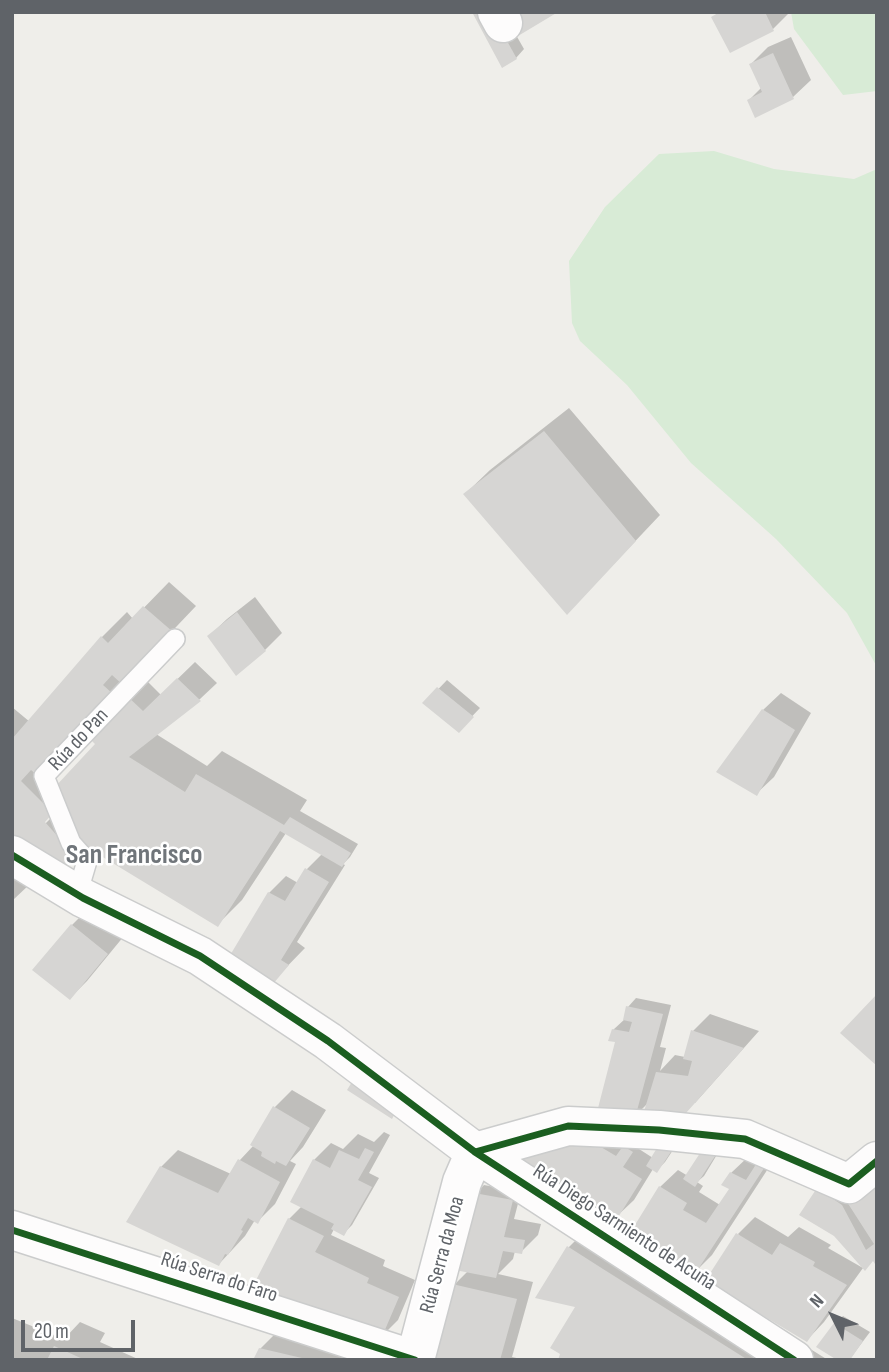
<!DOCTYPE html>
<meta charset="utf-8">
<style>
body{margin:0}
#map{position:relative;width:889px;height:1372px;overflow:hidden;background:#efeeea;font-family:"Sofia Sans Condensed",sans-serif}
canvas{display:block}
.frame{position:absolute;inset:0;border:14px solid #5f6368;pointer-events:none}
.north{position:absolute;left:798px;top:1281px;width:70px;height:70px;-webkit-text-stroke:5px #fff;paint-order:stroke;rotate:313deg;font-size:19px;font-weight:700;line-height:28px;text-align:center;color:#5f6368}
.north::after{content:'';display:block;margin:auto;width:24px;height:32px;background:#5f6368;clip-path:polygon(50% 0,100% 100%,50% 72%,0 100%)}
.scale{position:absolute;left:21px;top:1320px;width:114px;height:32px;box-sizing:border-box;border:4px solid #5f6368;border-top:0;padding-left:9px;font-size:21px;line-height:24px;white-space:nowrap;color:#5f6368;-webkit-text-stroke:5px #fff;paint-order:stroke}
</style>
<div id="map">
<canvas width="889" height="1372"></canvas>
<div class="frame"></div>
<div class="north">N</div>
<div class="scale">20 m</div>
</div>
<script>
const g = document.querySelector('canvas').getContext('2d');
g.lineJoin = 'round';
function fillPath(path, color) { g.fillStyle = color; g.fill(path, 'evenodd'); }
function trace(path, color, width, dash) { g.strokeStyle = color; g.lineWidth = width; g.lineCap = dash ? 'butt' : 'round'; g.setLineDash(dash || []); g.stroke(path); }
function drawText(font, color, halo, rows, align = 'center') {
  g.font = font + ' "Sofia Sans Condensed",sans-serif'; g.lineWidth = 5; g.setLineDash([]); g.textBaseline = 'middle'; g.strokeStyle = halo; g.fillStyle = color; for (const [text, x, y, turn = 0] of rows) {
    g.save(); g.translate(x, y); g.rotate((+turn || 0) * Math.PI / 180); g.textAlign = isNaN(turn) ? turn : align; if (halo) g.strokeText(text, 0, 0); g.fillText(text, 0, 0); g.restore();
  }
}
const green = new Path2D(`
 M791,12H877V91L843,95L794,29Z
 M714,151L774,169L854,179L877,169V667L847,613L776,539L691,463L627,385L580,341L572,323L569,261L605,207L659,154Z`);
const shadow = new Path2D(`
 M474,12L516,35L524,49L516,58Z
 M718,12H790L773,29L730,50L714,17Z
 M791,37L811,80L793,97L756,116L749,100L762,87L751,64L768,47Z
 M569,408L660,515L591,588L465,494L490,470Z
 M169,582L196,606L42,768L59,785L98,744L145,679L161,695L195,662L217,683L200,699L156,734L207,766L222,751L307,800L300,811L358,844L350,857L343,864L345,865L297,942L305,948L273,981L269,893L286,876L298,883L307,869L322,854L286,833L242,900L217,925L76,838L12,842V707L30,722L102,637L127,612L133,619ZM62,803L54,815L35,834L33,832Z
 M255,597L282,633L265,650L236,673L209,636L227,619Z
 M447,680L480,708L459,730L425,703Z
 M781,693L811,713L774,777L756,794L763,710Z
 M12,864L31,883L12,901Z
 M89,908L124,936L87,981L70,998L72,925Z
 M636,998L671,1005L660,1047L666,1048L660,1071L675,1055L685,1057L693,1031L710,1014L759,1031L695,1103L649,1102L635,1116L613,1030L626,1018L628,1007Z
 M292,1090L326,1110L303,1147L290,1161L296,1164L275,1204L258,1221L255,1220L245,1236L219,1264L161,1167L178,1150L231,1174L240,1160L254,1145L275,1107Z
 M384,1132L390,1135L369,1173L379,1178L352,1225L343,1234L334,1229L331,1235L385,1260L383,1266L415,1280L398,1320L381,1337L289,1219L302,1206L314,1160L331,1143L343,1149L358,1134L374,1142Z
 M685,1132L665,1162L656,1171L653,1169L634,1200L616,1217L523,1151L649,1134L639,1149L653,1158Z
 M727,1138L704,1176L697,1182L703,1186L699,1192L720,1205L731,1188V1173L749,1156L786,1141L712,1255L695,1272L660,1187L678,1170L688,1176Z
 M877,1177L874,1259L865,1268L818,1189Z
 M484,1185L521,1192L514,1219L541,1224L538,1235L521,1252L515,1251L513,1259L498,1274L533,1282L512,1357L521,1359L434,1360L454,1285L468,1271L475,1194Z
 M755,1217L788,1237L799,1227L831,1245L828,1248L863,1268L824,1322L807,1340L738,1234Z
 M586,1230L671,1262L828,1360H560L578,1306L538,1297L569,1247Z
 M843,1316L870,1332L849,1360L835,1324Z
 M12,1318L64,1339L80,1322L105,1333L100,1342L140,1360H12Z
 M285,1324L359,1360H255L260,1349Z`);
const building = new Path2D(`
 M472,12H491L517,59L502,68Z
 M505,12H558L518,36Z
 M720,12H765L774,31L730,53L711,17Z
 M773,53L794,99L755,118L747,100L762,92L749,64Z
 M544,431L636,541L567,615L463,494Z
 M143,606L173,632L123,685L112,675L103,685L113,694L37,775L31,770L21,781L53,813L45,822L75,856L58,875L12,844V739L101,636L108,643Z
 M237,612L266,651L236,676L207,636Z
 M177,678L201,701L129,757L185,792L196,774L284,825L290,817L351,853L342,867L280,831L218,927L73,839L54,788L95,744L88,737L126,695L143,711Z
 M437,687L474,717L459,733L422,703Z
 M762,709L795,730L757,796L716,772Z
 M305,868L329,882L281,960L289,965L273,984L229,957L268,892L285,901Z
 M71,924L108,954L70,1000L32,970Z
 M877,994V1066L840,1033Z
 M626,1006L663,1014L635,1118L597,1112L615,1042L608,1041L612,1029L629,1032L632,1022L623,1020Z
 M691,1030L744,1048L678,1122L642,1118L656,1072L688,1076L692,1061L683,1059Z
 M355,1077L399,1106L392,1119L347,1090Z
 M273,1106L310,1128L286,1166L276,1161L275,1164L261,1156L262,1152L250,1145Z
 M584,1137L616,1156L623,1146L633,1152L623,1167L642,1179L617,1219L519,1158L565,1138L579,1146Z
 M663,1138L678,1141L657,1173L646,1166Z
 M706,1144L721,1147L695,1187L683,1179Z
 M365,1148L374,1152L358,1180L372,1187L344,1236L331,1229L334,1224L290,1202L313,1159L330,1168L339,1150L359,1159Z
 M762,1155L770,1159L695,1274L630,1233L659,1186L687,1203L683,1210L706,1223L729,1189L721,1185L730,1172L746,1180Z
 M238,1159L280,1182L258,1224L248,1218L241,1230L243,1231L228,1255L225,1254L219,1266L126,1222L160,1166L218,1193Z
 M877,1179V1267L873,1261L865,1271L834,1236L799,1215L817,1188L842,1205L866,1250L874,1244L847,1202Z
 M474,1193L513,1200L504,1237L525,1240L522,1254L503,1251L496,1278L455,1270Z
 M288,1218L324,1236L315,1252L369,1278L367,1283L399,1297L381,1339L346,1326L254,1284Z
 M736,1233L772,1255L780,1243L815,1262L813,1266L847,1285L807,1342L705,1281Z
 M567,1246L603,1269L748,1360H558L560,1354L550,1348L575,1307L535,1298Z
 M452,1284L517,1299L500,1360H432Z
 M834,1323L863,1341L850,1360H837L816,1347Z
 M54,1346L85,1360H47Z
 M259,1348L306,1359V1360H253Z`);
const lane = new Path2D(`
 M77,895L87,861L71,843L44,776L175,639`);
const street = new Path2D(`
 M497,12L503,23
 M12,855L83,898L200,956L328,1041L475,1152L794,1360
 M475,1152L568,1126L659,1130L745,1139L849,1184L877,1161
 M12,1230L415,1360
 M415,1360L462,1182L475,1152`);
const cycleway = new Path2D(`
 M12,855L83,898L200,956L328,1041L475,1152L794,1360
 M475,1152L568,1126L659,1130L745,1139L849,1184L877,1161
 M12,1230L415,1360`);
const streetNames = [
 ["Rúa do Pan",79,740,-47],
 ["Rúa Diego Sarmiento de Acuña",624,1228,33],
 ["Rúa Serra da Moa",443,1255,-75],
 ["Rúa Serra do Faro",219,1278,18]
];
const districtNames = [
 ["San Francisco",134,856]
];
fillPath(green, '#d8ebd6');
fillPath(shadow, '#0003');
fillPath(building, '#d6d5d3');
trace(lane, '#cbcccc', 22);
trace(street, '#cbcccc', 41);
trace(lane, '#fdfcfc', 19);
trace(street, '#fdfcfc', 38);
trace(cycleway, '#1b5e20', 7);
drawText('21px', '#5f6368', '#fff', streetNames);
drawText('bold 28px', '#70757a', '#fff', districtNames);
</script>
